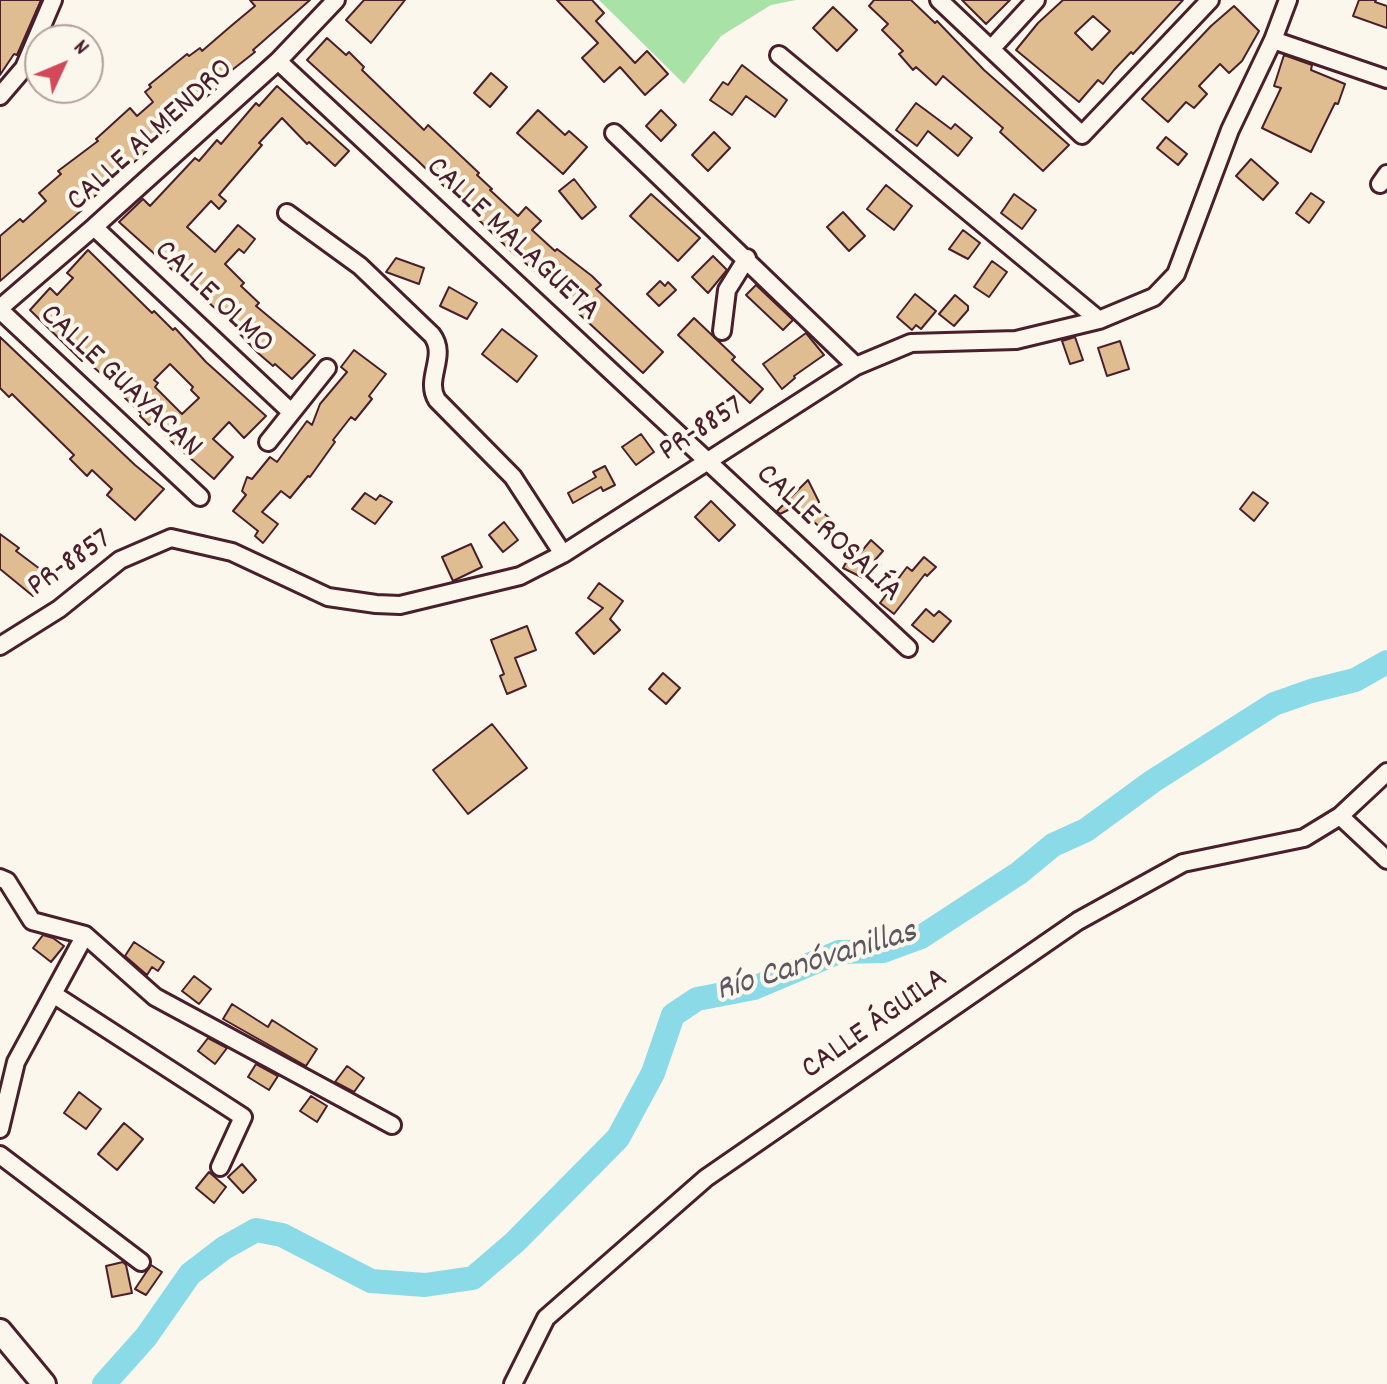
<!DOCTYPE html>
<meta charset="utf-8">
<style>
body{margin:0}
#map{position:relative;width:1387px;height:1384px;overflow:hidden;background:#fbf7ec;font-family:Dekko,sans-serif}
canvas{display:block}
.north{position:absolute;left:24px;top:24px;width:80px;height:80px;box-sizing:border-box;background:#fbf7ec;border:2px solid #b4a19f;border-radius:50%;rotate:46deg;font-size:22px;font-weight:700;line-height:32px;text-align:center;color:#4a1f2b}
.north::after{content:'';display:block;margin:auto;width:28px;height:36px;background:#d1495b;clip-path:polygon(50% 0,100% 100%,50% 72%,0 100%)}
</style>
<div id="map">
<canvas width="1387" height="1384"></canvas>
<div class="north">N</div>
</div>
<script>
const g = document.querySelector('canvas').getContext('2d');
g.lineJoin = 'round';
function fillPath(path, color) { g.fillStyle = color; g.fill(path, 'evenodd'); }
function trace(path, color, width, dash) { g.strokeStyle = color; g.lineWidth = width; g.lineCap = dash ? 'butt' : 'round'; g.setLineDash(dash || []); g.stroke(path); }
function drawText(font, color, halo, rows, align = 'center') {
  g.font = font + ' Dekko,sans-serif'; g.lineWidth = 8; g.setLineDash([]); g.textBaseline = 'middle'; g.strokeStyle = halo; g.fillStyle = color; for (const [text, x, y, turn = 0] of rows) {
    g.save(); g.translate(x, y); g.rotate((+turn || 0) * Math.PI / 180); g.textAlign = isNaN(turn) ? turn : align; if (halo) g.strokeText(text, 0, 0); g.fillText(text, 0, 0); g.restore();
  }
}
const green = new Path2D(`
 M599,0H796L771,5L721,36L684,84Z`);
const river = new Path2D(`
 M104,1384L146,1337L190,1274L224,1248L256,1230L282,1235L371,1281L425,1285L473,1278L515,1242L618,1138L653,1073L673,1015L697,999L754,988L839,952L883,951L921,937L1019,873L1053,845L1086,830L1153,781L1274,704L1311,691L1355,680L1387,662`);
const building = new Path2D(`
 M0,0H41L17,55L14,54L0,75Z
 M250,0H310L253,50L255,52L213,85L216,89L173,124L174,125L140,157L81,208L82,210L0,281V236L20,219L23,222L46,201L39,193L61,174L58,171L98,141L96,139L130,108L137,116L153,102L145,92L151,87L149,85L187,54L189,56L200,48L202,51L231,26L255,6Z
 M364,0H405L371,43L346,20Z
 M557,0H592L604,13L596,21L635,63L647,51L668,74L645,95L620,67L604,82L582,58L598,43Z
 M874,0H911L935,23L937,21L984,70L1069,145L1043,171L1000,132L1003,128L943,76L936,85L916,67L913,70L899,54L903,51L882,30L888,24L869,6Z
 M962,0H1010L986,24Z
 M1063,0H1183L1133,54L1131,52L1114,70L1103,84L1098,80L1079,102L1016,50L1038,23ZM1093,16L1110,31L1092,50L1075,33Z
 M1359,0H1376L1375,2L1387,6V28L1353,16Z
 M1234,6L1259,31L1242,61L1229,73L1220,64L1199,86L1207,94L1194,108L1186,102L1168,122L1142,99L1211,26Z
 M833,7L857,30L837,51L813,28Z
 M327,38L346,55L349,52L364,67L362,70L424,130L428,125L443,139L479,173L477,175L492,189L490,190L518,216L526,207L541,221L532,230L555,251L557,249L592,276L601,285L596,289L663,352L643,373L576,311L578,310L558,290L512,252L418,161L307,60Z
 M1284,55L1312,65L1311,70L1345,84L1338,104L1335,103L1311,152L1262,128L1281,88L1274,86Z
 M742,65L787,100L775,117L746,96L732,115L710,100L723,82L728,85Z
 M491,73L507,87L490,107L474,93Z
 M277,86L349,151L335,166L309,142L307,144L282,118L259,143L262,145L219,195L226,201L219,209L211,201L187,227L215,252L238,225L255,239L244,253L239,249L225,264L244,283L241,286L259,303L256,306L315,355L292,379L275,364L273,366L258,353L236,330L237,328L119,222L143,199L150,206L195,158L199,161L217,140L221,144L256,103L259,106Z
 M916,103L951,129L955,124L972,138L958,156L928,131L917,146L896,130Z
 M538,110L565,135L569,131L587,147L563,174L517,133Z
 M661,110L676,125L661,141L646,126Z
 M714,132L730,148L708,171L692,155Z
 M1166,137L1187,154L1178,165L1157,148Z
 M1251,159L1278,183L1263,200L1236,176Z
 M574,179L596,207L582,219L559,191Z
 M886,185L912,206L894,230L867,209Z
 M1311,193L1324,202L1309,223L1296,213Z
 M651,194L700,238L678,261L630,216Z
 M1014,194L1036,210L1022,229L1001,213Z
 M843,212L865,236L849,251L827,227Z
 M963,230L980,243L968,259L949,249Z
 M88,250L152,313L154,311L173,330L175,328L206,362L266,416L244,438L229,422L213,439L233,457L214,479L173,443L153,422L149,425L140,416L142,414L125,398L127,396L84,359L82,361L30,310L50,288L57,295L73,278L67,273ZM170,364L193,387L191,390L199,398L182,414L155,387L158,383L154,380Z
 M713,256L727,270L708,293L692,277Z
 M396,258L424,268L419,284L386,272Z
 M992,261L1007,272L989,297L974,287Z
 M660,281L665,286L668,282L676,290L659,306L647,294Z
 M756,285L793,320L783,330L746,295Z
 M449,287L477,303L467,319L440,306Z
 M915,294L936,311L921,329L916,325L912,330L897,317Z
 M955,295L968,306V310L954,326L939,314Z
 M694,318L735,357L732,360L763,389L750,403L678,335Z
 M502,329L537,356L517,382L482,354Z
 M806,333L824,355L794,376L795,378L782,389L763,364Z
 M0,337L135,465L164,489L135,520L107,495L112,489L92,470L87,476L70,459L74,455L12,394L9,397L0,388Z
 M1075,337L1083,360L1070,364L1062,341Z
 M1120,341L1129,369L1107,376L1098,348Z
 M354,350L386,374L369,396L372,399L355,420L351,417L333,440L335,442L310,477L308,476L290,498L281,491L262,512L278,524L263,543L255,536L258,531L233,511L246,495L242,491L247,477L252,479L270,457L277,462L307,421L312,425L320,404L347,372L341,367Z
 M641,434L654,452L636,465L622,447Z
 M605,466L615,485L603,491L601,487L573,503L568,493L596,477L593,472Z
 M808,480L819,502L814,506L831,519L823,530L796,506L780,514L777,511Z
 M1253,492L1268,503L1254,521L1240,509Z
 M365,493L376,500L380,495L392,502L375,524L352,509Z
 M711,501L735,525L719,541L695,517Z
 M504,522L518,540L503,552L489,535Z
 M0,534L19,548L16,551L48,575L33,596L0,569Z
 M871,540L883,551L875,560L881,565L867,580L843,568L850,555L856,558Z
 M471,544L482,567L453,581L442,557Z
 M924,557L936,567L927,576L925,574L894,614L880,603L907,567L912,571Z
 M599,583L623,601L610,619L620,630L594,654L576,633L603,608L588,598Z
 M926,609L934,616L939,611L951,621L933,642L912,625Z
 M527,626L536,650L515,658L526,686L507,694L500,676L504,674L491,640Z
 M663,673L680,688L666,704L649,689Z
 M492,724L527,768L468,814L433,770Z
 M43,935L53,938L64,946L51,962L33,948Z
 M134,942L164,962L158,971L152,967L147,975L125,956Z
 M194,976L211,989L199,1004L182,991Z
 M232,1004L268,1027L272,1020L317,1049L306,1066L223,1019Z
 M208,1038L227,1048L215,1064L198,1051Z
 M256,1064L278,1076L269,1090L248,1077Z
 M347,1066L364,1078L354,1092L335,1082Z
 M79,1092L101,1109L86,1129L64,1113Z
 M311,1096L327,1106L317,1122L300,1111Z
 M124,1123L143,1139L117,1170L98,1154Z
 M242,1164L256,1180L243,1193L228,1177Z
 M209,1172L226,1187L214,1203L196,1188Z
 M123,1262L126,1265L132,1293L112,1297L106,1266Z
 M151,1265L162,1272L146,1295L135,1289Z`);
const minor = new Path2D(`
 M939,0L1082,135L1210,0
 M1273,40L1387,79
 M991,49L1036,0
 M779,55L1099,320
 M278,61L908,648
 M0,96L24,68L53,0
 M614,133L856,366
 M1380,184L1387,174
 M287,213L360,266L432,335C448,356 424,379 437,400L513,477L563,554
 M94,227L291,412
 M0,308L94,227L278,61L336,0
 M0,310L200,497
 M722,331L727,290L747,258
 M268,442L327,368
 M0,646L59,609L120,560L171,538L232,552L328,597L376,604L400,605L520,576L563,554L856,366L911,343L1016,340L1099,320L1154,297L1176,274L1230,130L1273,40L1288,0
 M1340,816L1387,860
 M0,878L7,881L32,921L85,935L155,997L392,1125
 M53,994L243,1117L220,1167
 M0,1129L16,1062L85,935
 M0,1155L141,1262
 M513,1384L546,1318L706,1178L1078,921L1183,863L1304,838L1340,816L1387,772`);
const highway = new Path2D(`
 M0,1331L44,1384`);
const streetNames = [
 ["CALLE ALMENDRO",152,137,-42],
 ["CALLE MALAGUETA",511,241,43],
 ["CALLE OLMO",212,299,43],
 ["CALLE GUAYACAN",119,383,43],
 ["PR-8857",703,431,-33],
 ["CALLE ROSALÍA",827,535,43],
 ["PR-8857",71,565,-35],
 ["CALLE ÁGUILA",876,1026,-35]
];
const waterNames = [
 ["Río Canóvanillas",817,964,-17]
];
fillPath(green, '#a9e2a6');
trace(river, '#8adae7', 24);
fillPath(building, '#dfbd91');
trace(building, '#4a1f2b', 2);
trace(minor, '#4a1f2b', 22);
trace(highway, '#4a1f2b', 28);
trace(minor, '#fbf7ec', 16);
trace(highway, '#fbf7ec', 22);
drawText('32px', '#4a1f2b', '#fbf7ec', streetNames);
drawText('italic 34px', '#5d5763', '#fbf7ec', waterNames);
</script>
